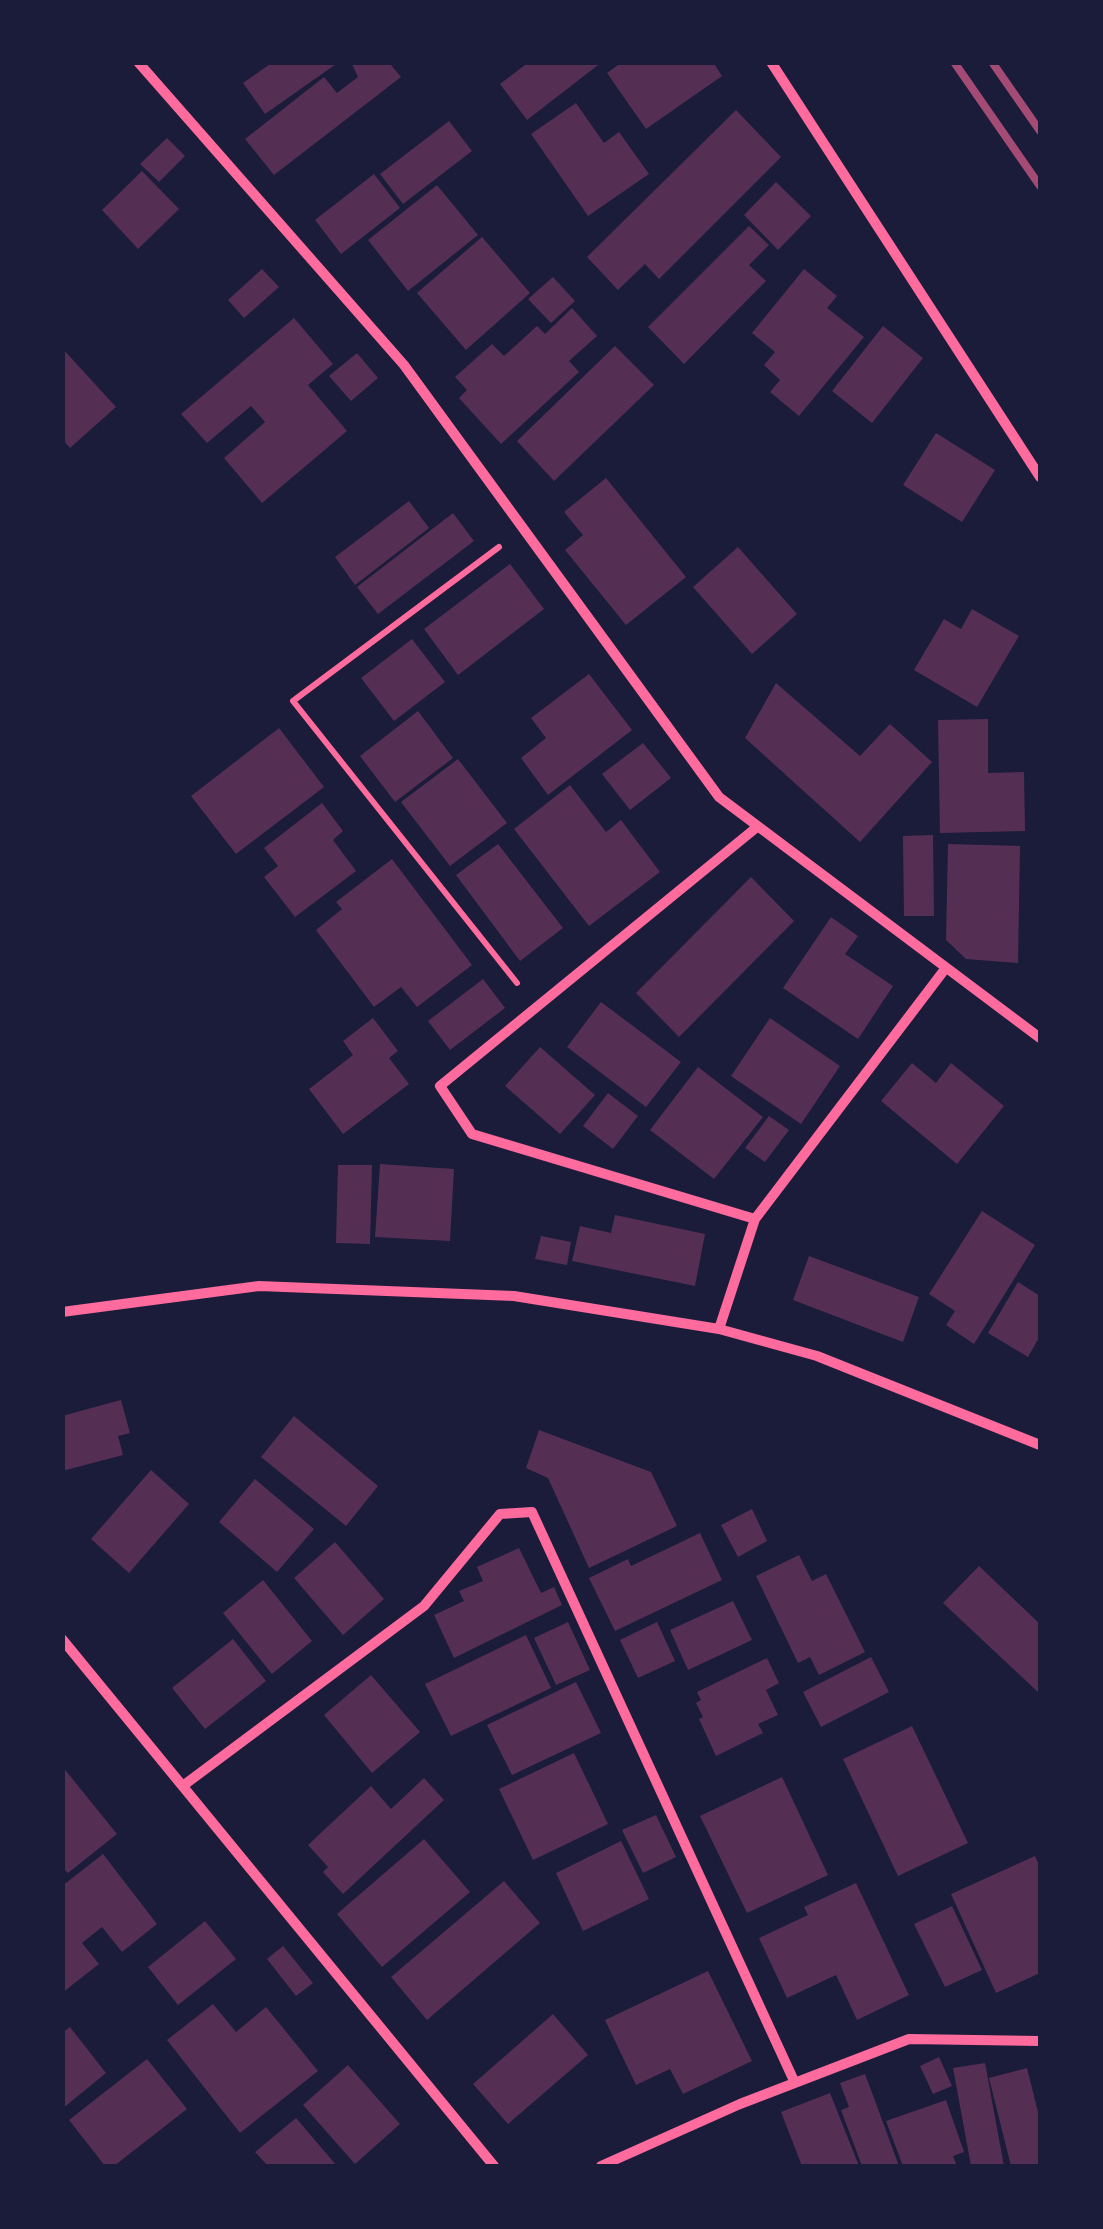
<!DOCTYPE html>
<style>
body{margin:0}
#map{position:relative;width:1103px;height:2229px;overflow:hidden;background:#1b1b3a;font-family:Jost,sans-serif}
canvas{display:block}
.frame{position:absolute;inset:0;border:65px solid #1b1b3a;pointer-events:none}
</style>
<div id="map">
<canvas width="1103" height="2229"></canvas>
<div class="frame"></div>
</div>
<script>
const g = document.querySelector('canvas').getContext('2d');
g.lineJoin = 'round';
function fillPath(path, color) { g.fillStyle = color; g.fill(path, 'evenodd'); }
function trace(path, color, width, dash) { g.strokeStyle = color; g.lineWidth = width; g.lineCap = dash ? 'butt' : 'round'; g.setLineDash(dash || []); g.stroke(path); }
const building = new Path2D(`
 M273,62H339L265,114L243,83Z
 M351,62H397L391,65L401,77L274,175L245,139L324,77L337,93L358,77Z
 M529,62H602L527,120L500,84Z
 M622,62H713L722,76L646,129L607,73Z
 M576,103L604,143L619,132L649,174L588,216L531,134Z
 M736,110L781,157L659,279L645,264L618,290L587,257Z
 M449,121L472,151L403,204L380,174Z
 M167,138L185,156L159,182L140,164Z
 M142,171L179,209L138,249L102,210Z
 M374,174L400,208L341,254L315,220Z
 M776,182L811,216L778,250L744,215Z
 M437,185L478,235L408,291L368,240Z
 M749,226L769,245L749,265L766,281L684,364L648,327Z
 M482,237L530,293L466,350L417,293Z
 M262,269L279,287L244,318L228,300Z
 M804,269L837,296L827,308L864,337L799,416L770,392L780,380L764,365L775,352L752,333Z
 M553,277L575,301L551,323L528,299Z
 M572,308L597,336L569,361L579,372L501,444L459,398L467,390L455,377L492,344L504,356L537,326L545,334Z
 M294,318L333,364L308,385L347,431L262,503L224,458L265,422L251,406L207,443L181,414Z
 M883,326L923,358L872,423L832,391Z
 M615,346L654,385L554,481L517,441Z
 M62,348L116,407L70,448L62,439Z
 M357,353L378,378L351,401L329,376Z
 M936,433L995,470L962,522L903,485Z
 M606,478L686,577L626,625L565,550L583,535L564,512Z
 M409,501L429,528L355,585L335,557Z
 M453,513L474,541L378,614L357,587Z
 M738,547L797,614L752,654L693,587Z
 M510,564L544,609L458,675L424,629Z
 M972,609L1019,636L977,707L914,670L944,619L961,629Z
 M412,639L445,682L394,721L361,678Z
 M589,674L632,730L548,795L521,758L546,738L531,718Z
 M776,683L860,756L890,724L932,762L860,842L745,738Z
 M418,711L453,758L395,802L360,756Z
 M988,719V773L1024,772L1025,831L940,833L938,720Z
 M279,728L324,787L236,854L191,796Z
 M643,743L671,778L630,810L602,774Z
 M458,759L507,823L450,866L401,802Z
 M570,785L606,832L621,820L660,872L589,926L514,829Z
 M322,803L343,831L333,840L356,871L295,917L264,877L278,866L264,848Z
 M933,835L934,916H904L903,836Z
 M498,844L563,928L520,961L456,875Z
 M948,844L1020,846L1018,963L966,959L946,940Z
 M392,859L472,965L417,1007L401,987L374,1007L316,930L342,909L336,902Z
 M751,877L794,921L679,1037L636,993Z
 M831,917L858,936L845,954L893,986L858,1039L783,988Z
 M483,979L505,1008L450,1050L428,1021Z
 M601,1002L681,1062L646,1107L567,1047Z
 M373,1018L398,1051L389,1058L409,1084L343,1134L309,1089L353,1055L343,1041Z
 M770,1018L840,1066L801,1124L731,1076Z
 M540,1047L595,1095L560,1134L505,1086Z
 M912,1063L936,1083L951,1063L1004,1106L957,1164L881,1101Z
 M698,1067L763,1117L714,1179L650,1130Z
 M608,1093L638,1116L613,1149L583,1126Z
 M769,1116L789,1130L765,1162L745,1148Z
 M380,1164L454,1169L450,1241L375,1237Z
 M338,1165H372L370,1244L336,1243Z
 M982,1211L1035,1245L974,1344L946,1325L955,1311L929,1294Z
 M615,1215L705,1234L695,1286L572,1261L580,1226L611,1233Z
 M541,1236L571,1242L567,1265L535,1259Z
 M809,1256L919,1297L903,1342L793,1300Z
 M1018,1282L1040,1296V1336L1028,1357L988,1333Z
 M121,1400L130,1433L118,1436L123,1455L62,1471V1416Z
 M294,1416L378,1486L346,1526L261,1457Z
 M539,1430L651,1472L677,1526L589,1568L548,1478L526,1468Z
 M151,1470L189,1504L129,1573L91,1539Z
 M255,1479L314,1529L277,1572L219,1522Z
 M752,1509L767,1541L738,1557L721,1525Z
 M700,1533L722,1580L615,1631L589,1578L628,1559L631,1566Z
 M335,1542L384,1599L343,1635L294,1578Z
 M519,1548L541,1593L554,1587L562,1605L454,1658L434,1615L464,1601L459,1591L483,1581L477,1567Z
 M799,1555L812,1581L826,1574L865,1652L819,1675L810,1657L798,1663L756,1576Z
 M979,1566L1040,1624V1694L943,1603Z
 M263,1580L312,1641L272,1674L223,1613Z
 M733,1601L752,1640L688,1670L670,1630Z
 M568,1622L590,1670L556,1685L534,1638Z
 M657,1622L675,1661L638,1678L620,1640Z
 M526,1635L551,1688L451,1736L425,1684Z
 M233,1639L266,1681L205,1729L172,1688Z
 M871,1657L889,1692L821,1727L803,1692Z
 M767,1658L779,1683L766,1690L778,1715L758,1724L763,1733L716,1756L699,1719L703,1717L696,1703L701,1700L697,1692Z
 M371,1675L420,1732L372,1773L324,1715Z
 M576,1682L601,1733L512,1775L487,1725Z
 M912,1726L968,1843L898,1876L843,1759Z
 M574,1753L608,1824L533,1860L499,1789Z
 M62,1766L117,1834L68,1873L62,1867Z
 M782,1777L828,1875L747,1913L700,1816Z
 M424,1778L444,1800L343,1894L323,1872L328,1867L308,1845L371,1786L391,1809Z
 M656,1815L676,1857L643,1873L622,1830Z
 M424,1839L470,1892L382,1967L337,1914Z
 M621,1841L649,1899L583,1931L556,1873Z
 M103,1854L157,1924L122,1952L102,1927L82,1943L99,1964L62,1993V1946L65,1944L62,1940V1886Z
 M1035,1856L1040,1867V1973L996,1993L951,1894Z
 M504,1881L540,1923L427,2020L391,1977Z
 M856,1883L909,1995L857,2020L836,1975L787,1998L759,1938L808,1915L804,1907Z
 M952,1906L982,1970L945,1987L914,1924Z
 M205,1921L236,1959L178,2005L148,1967Z
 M283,1946L313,1983L296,1996L267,1959Z
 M708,1971L752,2061L683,2094L670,2069L636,2085L605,2020Z
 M213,2004L236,2032L266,2007L318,2071L240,2133L167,2040Z
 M553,2014L588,2055L508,2124L473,2084Z
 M70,2027L106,2073L62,2109V2033Z
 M939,2057L952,2086L933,2094L920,2066Z
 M147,2059L187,2109L114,2166H105L69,2120Z
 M985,2063L1004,2166H971L953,2068Z
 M348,2065L400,2124L355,2164L303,2105Z
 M1027,2068L1040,2120V2166H1011L989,2078Z
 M865,2074L874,2098L899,2166H862L841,2110L849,2107L840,2083Z
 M830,2093L859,2166H802L781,2112Z
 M946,2100L964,2152L953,2156L957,2166H903L886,2121Z
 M296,2118L337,2166H268L255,2152Z`);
const path = new Path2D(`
 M499,547L293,701L517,983`);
const minor = new Path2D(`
 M138,62L404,365L719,797L1040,1038
 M771,62L1040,477
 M755,1219L472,1134L440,1086L757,827
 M62,1312L259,1286L514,1296L719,1329L817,1356L1040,1445
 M719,1329L755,1219L945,969
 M62,1639L494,2166
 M184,1785L424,1606L500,1514L532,1512L795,2083
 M601,2166L740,2104L909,2039L1040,2041`);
const rail = new Path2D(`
 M954,62L1040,186
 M992,62L1040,131`);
fillPath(building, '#542f53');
trace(path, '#ff6b9d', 6);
trace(minor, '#ff6b9d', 10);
trace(rail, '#a44b75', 8);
</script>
